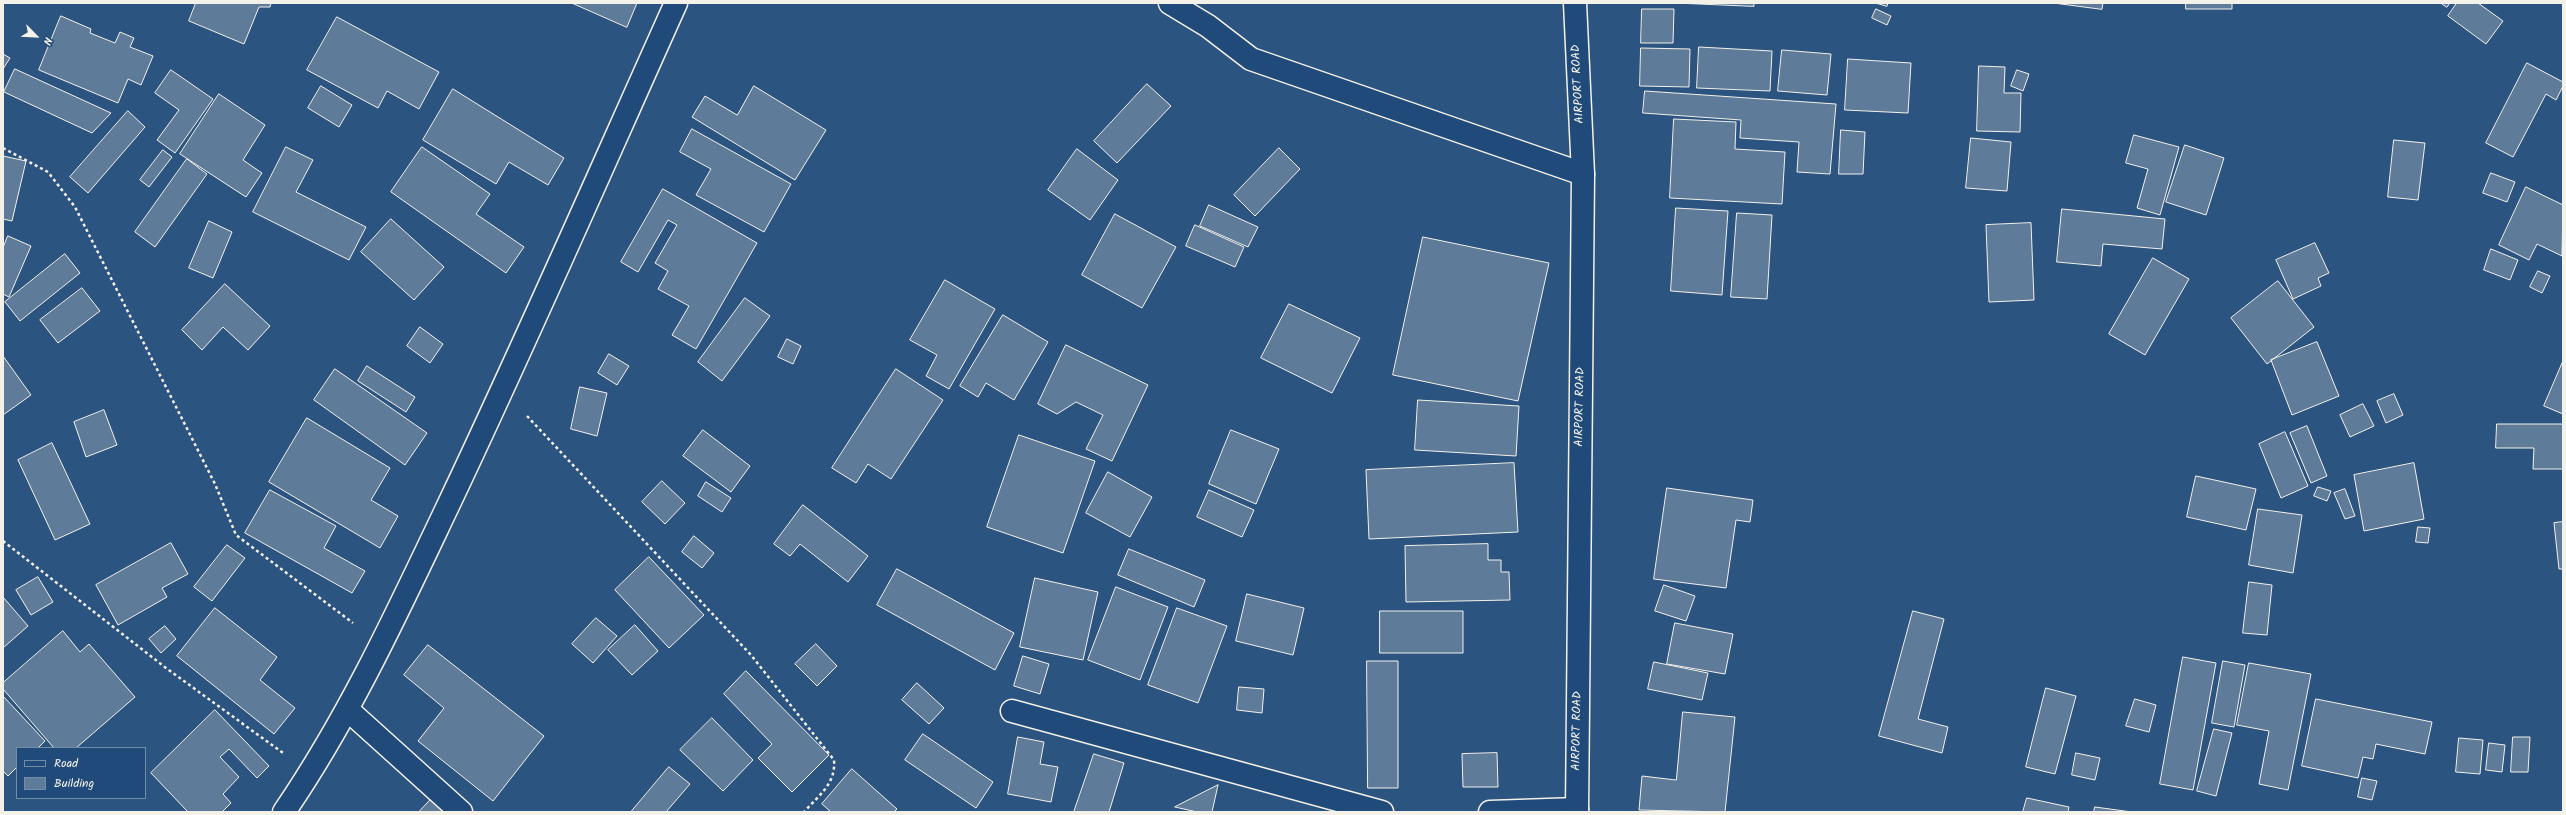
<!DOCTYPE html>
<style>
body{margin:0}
#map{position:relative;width:2566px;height:815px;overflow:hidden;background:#2c5481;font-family:Kalam,sans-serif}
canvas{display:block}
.frame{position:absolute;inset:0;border:4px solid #f4f1e8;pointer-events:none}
.legend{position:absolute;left:16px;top:747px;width:130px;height:52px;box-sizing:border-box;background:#1f4a7a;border:1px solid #748da6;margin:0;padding:5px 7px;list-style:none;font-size:12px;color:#f4f1e8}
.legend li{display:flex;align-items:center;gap:8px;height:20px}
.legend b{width:20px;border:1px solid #748da6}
.north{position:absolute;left:16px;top:16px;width:40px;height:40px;-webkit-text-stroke:3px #1f4a7a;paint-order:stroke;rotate:114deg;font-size:11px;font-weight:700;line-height:16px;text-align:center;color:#f4f1e8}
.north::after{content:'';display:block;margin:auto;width:14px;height:18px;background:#f4f1e8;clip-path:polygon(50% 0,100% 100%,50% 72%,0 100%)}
</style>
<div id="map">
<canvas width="2566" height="815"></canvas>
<div class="frame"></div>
<ul class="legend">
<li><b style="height:5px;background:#1f4a7a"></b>Road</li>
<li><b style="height:11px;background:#5e7b9a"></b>Building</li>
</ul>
<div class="north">N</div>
</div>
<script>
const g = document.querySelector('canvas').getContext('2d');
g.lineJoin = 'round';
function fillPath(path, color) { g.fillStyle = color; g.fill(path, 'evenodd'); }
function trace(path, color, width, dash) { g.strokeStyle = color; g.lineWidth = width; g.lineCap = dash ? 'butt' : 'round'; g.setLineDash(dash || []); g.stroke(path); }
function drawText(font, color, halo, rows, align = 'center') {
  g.font = font + ' Kalam,sans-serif'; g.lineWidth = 3; g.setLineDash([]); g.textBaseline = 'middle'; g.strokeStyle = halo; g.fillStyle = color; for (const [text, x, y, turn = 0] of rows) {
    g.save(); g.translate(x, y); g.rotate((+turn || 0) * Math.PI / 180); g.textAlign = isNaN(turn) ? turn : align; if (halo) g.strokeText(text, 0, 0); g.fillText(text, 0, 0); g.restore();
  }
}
const building = new Path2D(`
 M196,3H271L270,7H259L244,44L189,21Z
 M572,3H637L627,27Z
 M1676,3H1754V6Z
 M1876,3H1888L1887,6Z
 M2054,3H2103L2102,9Z
 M2186,3H2232V9H2186Z
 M2441,3H2450L2447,7Z
 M2457,3H2478L2503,21L2486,44L2448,16Z
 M1642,9H1674L1673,43H1641Z
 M1876,9L1891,16L1887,25L1872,18Z
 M61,16L91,29L90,33L115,43L120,32L134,38L130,47L153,56L141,85L128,79L118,103L39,70Z
 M337,17L439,72L419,109L387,91L378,108L307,70Z
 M1699,47L1772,51L1770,91L1697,88Z
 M1641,48L1690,49L1689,87L1640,86Z
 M1782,50L1831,54L1827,95L1778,91Z
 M3,54L10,58L3,69Z
 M1848,59L1911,63L1908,113L1845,110Z
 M2527,63L2563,82V86L2556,100L2546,94L2513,157L2486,143Z
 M1979,66L2005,67L2004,93H2021L2020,132L1977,131Z
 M15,69L111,113L92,133L4,92Z
 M171,70L213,99L175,153L157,140L179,110L155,93Z
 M2017,70L2029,74L2023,91L2011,86Z
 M1147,84L1171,106L1117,163L1094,141Z
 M321,86L352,105L339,127L308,108Z
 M754,86L826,130L795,180L692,117L705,96L737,115Z
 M453,89L564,158L548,185L509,162L496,184L423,140Z
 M1645,91L1836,104L1830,174L1797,172L1799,142L1740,138L1741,120L1643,113Z
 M219,94L265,125L243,160L262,173L246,197L180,154Z
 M128,111L145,127L88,193L70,177Z
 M1674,119L1736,122L1735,149L1785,152L1782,204L1670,198Z
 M692,129L791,184L764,232L696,195L711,169L680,152Z
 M1841,130L1865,132L1863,174H1839Z
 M2134,135L2179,147L2160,215L2137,208L2148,169L2126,163Z
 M1971,138L2011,142L2007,191L1966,188Z
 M2394,140L2425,143L2418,200L2388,197Z
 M2185,145L2224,158L2206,215L2166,202Z
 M286,147L313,160L296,192L366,227L349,260L253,212Z
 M422,147L490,194L476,214L524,247L506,273L391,192Z
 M1279,148L1300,169L1255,216L1234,195Z
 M1077,149L1118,180L1090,220L1048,190Z
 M163,150L172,157L149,187L140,180Z
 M3,156L26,161L12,221L3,219Z
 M187,159L207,174L155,247L135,232Z
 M2491,173L2515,182L2507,202L2483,193Z
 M2526,187L2563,205L2562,256L2537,244L2529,260L2499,245Z
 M663,189L757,243L696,349L672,335L689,306L658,289L668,271L655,263L677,225L668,220L638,272L621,262Z
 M1209,205L1258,227L1248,247L1200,226Z
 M1676,208L1728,211L1722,295L1671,291Z
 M2062,209L2165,219L2162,249L2103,244L2101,266L2057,262Z
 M1737,213L1772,215L1767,299L1731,297Z
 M1115,214L1176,247L1142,308L1082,275Z
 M391,219L444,267L414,300L361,252Z
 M209,221L232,232L213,278L189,268Z
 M2031,223L2034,300L1989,302L1986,225Z
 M1195,225L1244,247L1235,267L1186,246Z
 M8,236L31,246L9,297L3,294V248Z
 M1423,237L1549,263L1518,401L1393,375Z
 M2315,243L2329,273L2318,278L2321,286L2293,299L2276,260Z
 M2491,249L2518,260L2510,280L2484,270Z
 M65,254L80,273L20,321L5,302Z
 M2153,258L2189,279L2145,355L2109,334Z
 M2538,271L2550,276L2542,293L2530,287Z
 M945,280L995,309L949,389L926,376L937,355L910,340Z
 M2278,281L2314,327L2267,364L2231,318Z
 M225,284L270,326L248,350L223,327L202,350L182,330Z
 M82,288L100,311L58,343L40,320Z
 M745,298L770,316L722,381L698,362Z
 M1289,304L1360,338L1332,393L1261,358Z
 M1003,315L1048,342L1014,400L986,383L978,397L960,386Z
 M420,327L443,344L430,363L407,346Z
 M787,339L801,346L793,364L778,357Z
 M2317,342L2339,396L2292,415L2271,360Z
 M1066,345L1148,385L1112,461L1086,449L1103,415L1076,402L1057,414L1038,404Z
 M609,354L629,366L617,385L598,373Z
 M3,356L31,395L3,415Z
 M2563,361V414L2544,406Z
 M367,366L415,397L406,412L358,381Z
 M335,369L427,433L405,465L314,400Z
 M896,369L943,400L891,479L868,464L856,483L832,468Z
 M580,387L607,393L597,436L571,429Z
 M2394,394L2403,415L2386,423L2377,401Z
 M1418,400L1519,406L1516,456L1415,450Z
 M2363,404L2374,426L2350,437L2340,415Z
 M104,410L117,445L86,457L74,422Z
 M307,418L390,468L371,500L398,516L380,548L269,482Z
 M2497,424H2563V469H2533L2534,448H2496Z
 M2307,426L2327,476L2311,483L2290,433Z
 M703,430L750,466L731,492L683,456Z
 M1231,430L1279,449L1256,504L1209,484Z
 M2285,432L2308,486L2281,498L2259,444Z
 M1019,435L1095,461L1063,553L987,527Z
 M52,443L90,524L55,540L18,460Z
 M1514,463L1518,532L1369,539L1366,470Z
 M2414,463L2424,519L2364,531L2354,475Z
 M1108,472L1152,497L1130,537L1086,513Z
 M2196,476L2256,489L2246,530L2187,517Z
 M662,481L685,503L665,524L642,502Z
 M706,482L731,498L722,512L698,496Z
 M2318,487L2331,491L2327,501L2314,496Z
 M1667,488L1753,500L1750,522L1736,520L1726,588L1654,579Z
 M2345,489L2355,516L2345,519L2334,493Z
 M270,490L336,526L324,548L365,571L352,593L245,533Z
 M1209,490L1254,510L1242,537L1197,517Z
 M803,505L868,556L848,582L800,544L790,556L774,544Z
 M2258,509L2302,515L2293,573L2249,565Z
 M2563,522V569H2559L2554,523Z
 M2418,527L2430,528L2428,543L2416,542Z
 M694,536L714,553L702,568L682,552Z
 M171,543L188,574L162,588L167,597L118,625L96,585Z
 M1488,544V560H1501V572H1509L1510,600L1406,602L1405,546Z
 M227,545L245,558L212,601L194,587Z
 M1129,549L1205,580L1194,607L1118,575Z
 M649,557L704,615L669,648L615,590Z
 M897,569L1014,633L995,670L877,605Z
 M38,577L53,602L31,615L16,590Z
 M1035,578L1098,592L1083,660L1020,647Z
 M2249,582L2272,585L2267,635L2243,633Z
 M1664,585L1695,596L1686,621L1655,611Z
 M1116,587L1168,607L1140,680L1088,660Z
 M1247,594L1304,608L1293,655L1236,641Z
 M3,597L28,626L3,648Z
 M215,608L277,657L260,680L295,708L274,734L177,656Z
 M1177,608L1227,626L1198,703L1148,685Z
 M1380,611H1463V653H1380Z
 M1913,611L1944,619L1918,719L1948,727L1942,753L1879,736Z
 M596,618L617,636L593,663L572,644Z
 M1675,623L1733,634L1725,674L1667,664Z
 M635,625L658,651L632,675L608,650Z
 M165,626L176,639L161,653L149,639Z
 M63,631L80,652L89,644L135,697L76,748H54L3,689V683Z
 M816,644L837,666L817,686L795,664Z
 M428,645L544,736L493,801L418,741L444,708L404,675Z
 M1023,656L1049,664L1040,694L1014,686Z
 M2183,657L2216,663L2193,790L2160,784Z
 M1367,661H1398V788H1368Z
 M2223,661L2245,665L2234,727L2212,723Z
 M1654,662L1708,673L1702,700L1648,689Z
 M2249,663L2311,674L2288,790L2259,784L2269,731L2237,725Z
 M746,671L829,755L792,792L758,758L772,744L724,694Z
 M917,683L944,708L929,724L902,700Z
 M1239,687L1264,689L1262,713L1237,710Z
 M2046,688L2076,696L2055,774L2026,767Z
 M3,696L45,741L38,748H17V767L8,776L3,771Z
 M2135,699L2156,705L2149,732L2126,726Z
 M2316,699L2432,722L2425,754L2376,744L2373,759L2363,757L2358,778L2302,766Z
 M215,710L269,766L257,778L229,749L220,757L239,777L223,794L231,803L222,812H188L151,773Z
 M1683,712L1735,717L1725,812L1639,810L1642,776L1676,780Z
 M712,718L753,760L723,791L680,750Z
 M2214,729L2232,733L2216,796L2197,791Z
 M923,734L993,782L976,808L905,760Z
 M1018,737L1044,742L1040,764L1058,767L1051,802L1008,794Z
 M2513,737H2530L2528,772H2511Z
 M2459,738L2483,740L2480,774L2456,772Z
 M2489,743L2505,745L2502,772L2486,770Z
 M1497,753L1498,787H1463L1462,754Z
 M2076,753L2100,758L2095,780L2072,775Z
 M1094,754L1124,763L1109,812H1074Z
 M669,767L690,784L666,812H631Z
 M852,769L897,809L894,812H831L822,804Z
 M2362,778L2377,781L2372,800L2358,797Z
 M1218,785L1212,812H1197L1175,807Z
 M434,796L450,812H419Z
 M2027,798L2069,807L2068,812H2023Z
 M2095,807L2132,812H2094Z`);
const path = new Path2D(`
 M3,148L48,172L75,207L215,484L236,535L353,623
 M527,416L751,655L834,760C836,784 819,795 804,812
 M3,541L166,668L283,753`);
const minor = new Path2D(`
 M1170,3L1208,26L1251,59L1583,174
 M348,710L461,812
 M1012,711L1382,812
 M1490,812L1577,809`);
const tertiary = new Path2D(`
 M1575,3L1583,174L1577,812
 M284,812C349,717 397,613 446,510C526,342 600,172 676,3`);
const streetNames = [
 ["AIRPORT ROAD",1579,84,-93],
 ["AIRPORT ROAD",1581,407,-89],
 ["AIRPORT ROAD",1578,731,-89]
];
fillPath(building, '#5e7b9a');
trace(building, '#f4f1e8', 1);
trace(minor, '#f4f1e8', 25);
trace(tertiary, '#f4f1e8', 25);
trace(path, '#f4f1e8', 2.5, [3, 3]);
trace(minor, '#1f4a7a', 22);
trace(tertiary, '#1f4a7a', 22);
drawText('12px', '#f4f1e8', '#1f4a7a', streetNames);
</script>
